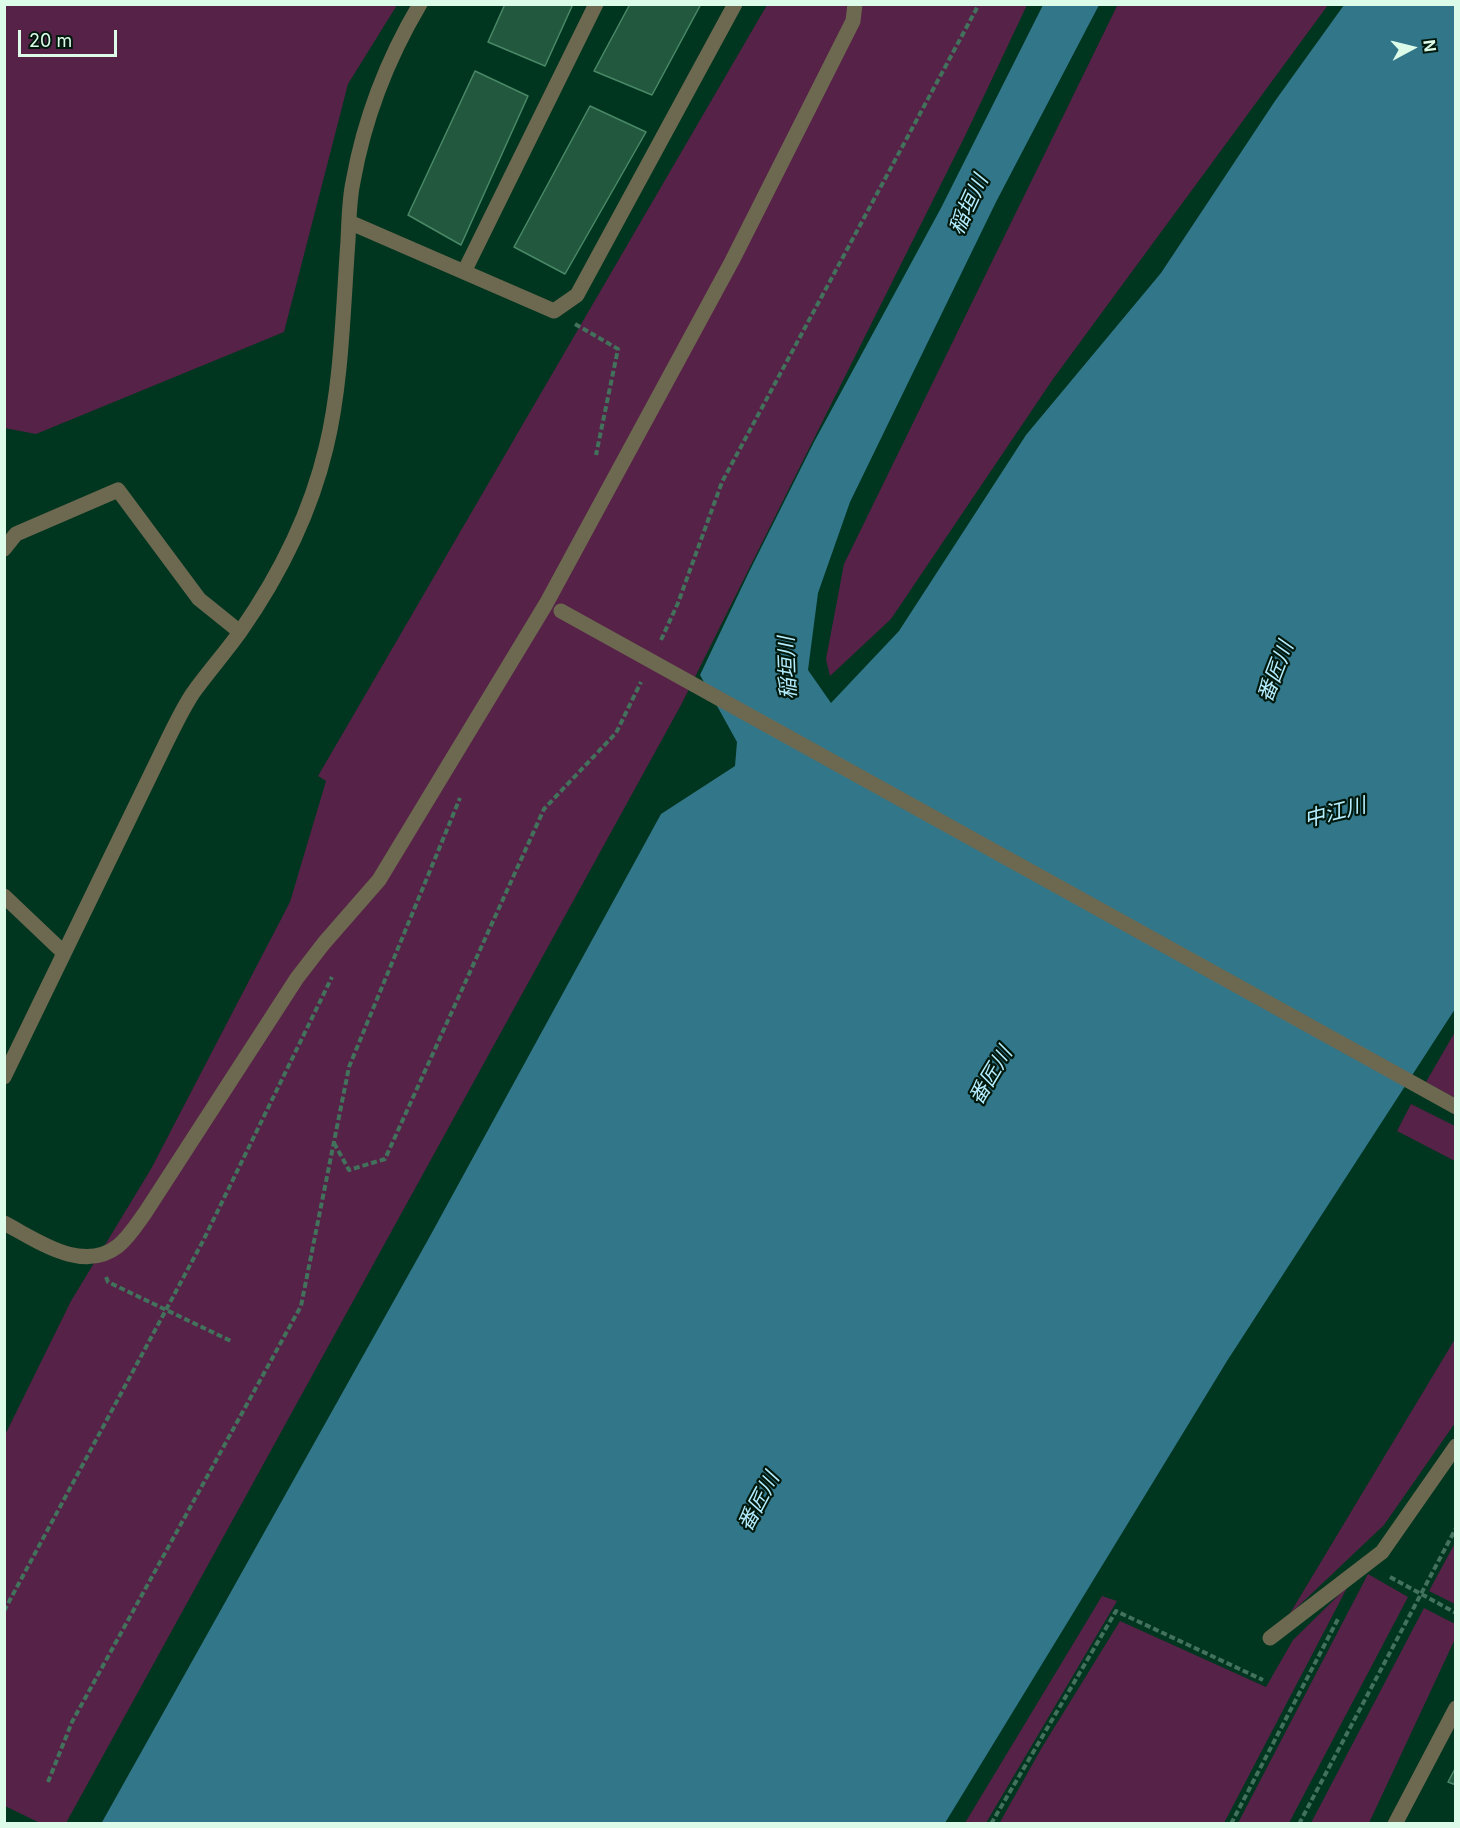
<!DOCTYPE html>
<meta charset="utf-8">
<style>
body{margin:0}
#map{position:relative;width:1460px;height:1828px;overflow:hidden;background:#00351f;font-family:Inter,sans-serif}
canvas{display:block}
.frame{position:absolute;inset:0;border:6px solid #dcfce9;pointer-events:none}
.north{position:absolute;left:1382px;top:18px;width:60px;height:60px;-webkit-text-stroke:4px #01190d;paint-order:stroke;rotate:83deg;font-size:16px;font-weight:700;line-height:24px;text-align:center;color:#dcfce9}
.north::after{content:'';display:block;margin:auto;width:21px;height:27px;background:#dcfce9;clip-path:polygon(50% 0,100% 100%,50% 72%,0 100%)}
.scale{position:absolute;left:18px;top:30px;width:99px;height:27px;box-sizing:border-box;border:3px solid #dcfce9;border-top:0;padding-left:8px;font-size:18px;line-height:21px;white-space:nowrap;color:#dcfce9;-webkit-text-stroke:4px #01190d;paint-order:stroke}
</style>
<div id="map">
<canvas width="1460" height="1828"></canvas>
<div class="frame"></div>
<div class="north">N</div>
<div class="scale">20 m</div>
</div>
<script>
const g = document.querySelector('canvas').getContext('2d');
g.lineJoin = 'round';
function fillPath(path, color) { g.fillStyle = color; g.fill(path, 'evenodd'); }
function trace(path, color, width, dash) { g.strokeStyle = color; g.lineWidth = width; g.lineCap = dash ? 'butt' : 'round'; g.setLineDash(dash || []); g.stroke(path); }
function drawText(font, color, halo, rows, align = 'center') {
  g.font = font + ' Inter,"Noto Sans JP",sans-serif'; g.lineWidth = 4.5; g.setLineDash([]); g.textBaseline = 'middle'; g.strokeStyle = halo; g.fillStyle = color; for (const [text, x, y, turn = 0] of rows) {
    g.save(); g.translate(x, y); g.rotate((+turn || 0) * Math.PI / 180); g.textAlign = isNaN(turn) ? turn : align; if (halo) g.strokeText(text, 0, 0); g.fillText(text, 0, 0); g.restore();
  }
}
const green = new Path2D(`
 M1118,4L1328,5L1053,379L891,619L830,676L826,659L844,564Z
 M4,5H397L348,84L284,332L36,434L5,428Z
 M767,5H1027L965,136L681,705L66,1823H40L5,1806L4,1437L71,1301L151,1169L290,902L326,781L318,776Z
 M1455,1032V1098L1426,1082Z
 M1411,1104L1455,1126V1161L1397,1131Z
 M1455,1339V1423L1384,1525L1289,1615Z
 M1455,1543V1604L1429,1591Z
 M1368,1574L1408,1597L1289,1823H1238Z
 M1348,1586L1224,1823L999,1824L1041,1749L1120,1621L1266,1687L1293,1640Z
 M1102,1596L1117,1601L986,1823H965Z
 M1424,1608L1455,1624V1639L1369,1823H1311Z`);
const water = new Path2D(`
 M1043,5H1099L996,202L850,502L818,593L808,670L831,703L899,631L1026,435L1161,273L1275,101L1344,5H1455V1009L1227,1361L945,1823L101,1824L429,1238L661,814L735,766L737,742L700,675L749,572L814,442L941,208Z`);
const building = new Path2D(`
 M505,4H573L545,66L488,42Z
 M630,4H701L652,95L594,71Z
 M475,71L528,96L461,245L408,215Z
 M590,106L646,132L565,274L514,247Z
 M1456,1767V1785L1448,1782Z`);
const path = new Path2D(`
 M575,324L618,349L596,455
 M661,640L678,603L722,482L979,4
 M334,1143L349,1170L385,1159L544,809L616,733L641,682
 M106,1277L108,1282L233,1342
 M1390,1577L1456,1613
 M4,1611L203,1241L332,977
 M48,1782L72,1722L301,1306L349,1067L460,798
 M991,1824L1116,1611L1263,1680
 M1231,1824L1338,1619
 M1299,1824L1456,1528`);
const street = new Path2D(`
 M349,222L554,311L577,295L735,4
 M464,272L596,4
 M4,549L16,534L118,490L199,599L240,632
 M4,896L64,953
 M4,1077L167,741C175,725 183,708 193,693C208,672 225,653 240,632C279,576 310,515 326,448C342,383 343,307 348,241C349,221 349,201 353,182C364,120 388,58 420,4
 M4,1223C37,1240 82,1274 118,1246C129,1237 137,1224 145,1213L297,978L324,943L379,880L546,604L732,261L853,21L855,4
 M1270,1638L1382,1552L1456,1446
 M1395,1824L1456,1708`);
const streetBridge = new Path2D(`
 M561,611L1456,1107`);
const waterNames = [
 ["稲垣川",969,205,-65],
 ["稲垣川",788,668,-92],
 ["番匠川",1276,672,-69],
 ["中江川",1335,813,-14],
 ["番匠川",991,1076,-59],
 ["番匠川",759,1502,-62]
];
fillPath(green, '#562247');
fillPath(water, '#32768a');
fillPath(building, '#22593e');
trace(building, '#498867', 1.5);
trace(path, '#42715c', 4, [6, 3]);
trace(street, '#6d6950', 15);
trace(streetBridge, '#6d6950', 15);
drawText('italic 21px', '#b5edff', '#01190d', waterNames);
</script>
